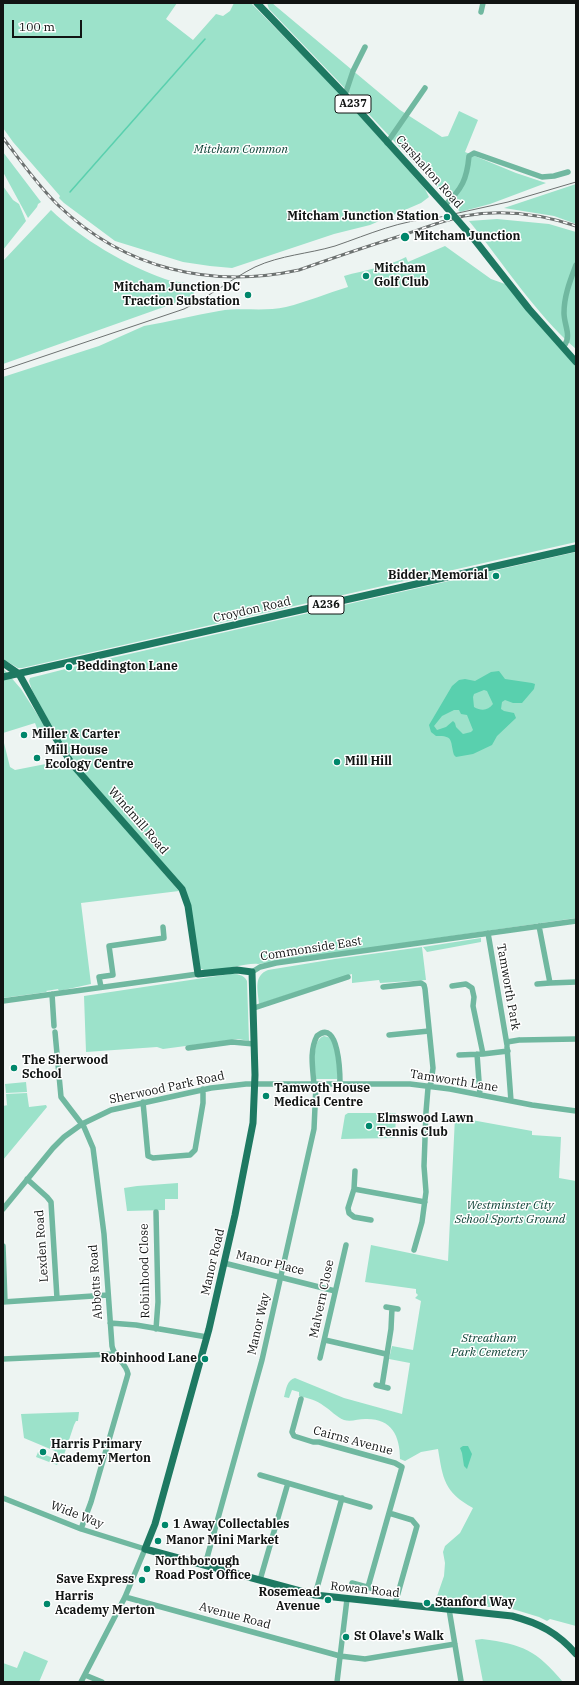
<!DOCTYPE html>
<style>
body{margin:0}
#map{position:relative;width:579px;height:1685px;overflow:hidden;background:#edf4f2;font-family:"IBM Plex Serif",serif}
canvas{display:block}
.frame{position:absolute;inset:0;border:4px solid #111413;pointer-events:none}
.scale{position:absolute;left:12px;top:20px;width:70px;height:18px;box-sizing:border-box;border:2px solid #111413;border-top:0;padding-left:5px;font-size:12px;line-height:14px;white-space:nowrap;color:#111413;-webkit-text-stroke:3px #fff;paint-order:stroke}
</style>
<div id="map">
<canvas width="579" height="1685"></canvas>
<div class="frame"></div>
<div class="scale">100 m</div>
</div>
<script>
const g = document.querySelector('canvas').getContext('2d');
g.lineJoin = 'round';
function fillPath(path, color) { g.fillStyle = color; g.fill(path, 'evenodd'); }
function trace(path, color, width, dash) { g.strokeStyle = color; g.lineWidth = width; g.lineCap = dash ? 'butt' : 'round'; g.setLineDash(dash || []); g.stroke(path); }
function drawText(font, color, halo, rows, align = 'center') {
  g.font = font + ' "IBM Plex Serif",serif'; g.lineWidth = 3; g.setLineDash([]); g.textBaseline = 'middle'; g.strokeStyle = halo; g.fillStyle = color; for (const [text, x, y, turn = 0] of rows) {
    g.save(); g.translate(x, y); g.rotate((+turn || 0) * Math.PI / 180); g.textAlign = isNaN(turn) ? turn : align; if (halo) g.strokeText(text, 0, 0); g.fillText(text, 0, 0); g.restore();
  }
}
const green = new Path2D(`
 M3,3H177L166,19L193,40L216,14L223,16L230,11L234,3H251L343,97L425,189L429,197L421,203L370,225L334,234L232,268L210,266L183,262L115,241L64,203L59,198L60,196L13,142L3,128Z
 M267,3H272L400,110L442,137L448,136L459,111L478,120L465,152L516,173L546,183L490,204L460,212L338,81L269,9Z
 M3,152L41,202L38,204L37,207L28,218L3,172Z
 M576,184V224L554,216L504,208Z
 M3,186L13,200L19,204L26,221L3,250Z
 M51,210C81,239 126,265 165,279C173,282 183,282 192,284L195,296L3,364V261Z
 M497,219L549,224L576,232V349C534,312 504,264 469,221Z
 M445,246L491,279L505,284L568,354L576,366V542L22,668H18L3,659V377L99,346L144,326C169,322 194,315 219,311C241,307 264,312 286,307C307,302 327,293 348,287L344,276C365,270 387,267 406,257L408,262Z
 M576,552V918L258,964C245,962 210,976 200,968L189,902L65,751L32,690L29,681L30,678L81,665Z
 M3,668L21,689L46,728L40,736L35,723L3,733Z
 M3,739L10,767L15,770L66,760L179,891L81,903L91,984L59,991L58,989L46,991L47,992L3,998Z
 M481,938V942L427,952L423,947Z
 M422,947L426,980L380,983L379,980L352,983V974L259,1004C258,990 253,976 268,970L335,959Z
 M230,974C236,974 244,974 247,981L249,1041L238,1039L163,1049L157,1047L86,1052L84,996Z
 M324,1036L331,1038L337,1055V1079H316C315,1067 311,1040 324,1036Z
 M26,1082L27,1092L6,1093L5,1084Z
 M27,1093L29,1107L46,1105L47,1107L3,1160V1106L8,1105H7L6,1094Z
 M348,1113H395L396,1114L395,1138L341,1139L345,1115Z
 M455,1117L532,1131V1135L561,1137L559,1178L576,1181V1626L550,1619L547,1621L539,1617L506,1607H487L435,1602L444,1576L445,1563L443,1552L445,1546L460,1533L473,1508C444,1492 443,1479 438,1449L421,1452L405,1461L400,1459C400,1435 391,1418 365,1419C358,1419 351,1422 344,1420C336,1417 331,1410 324,1406C317,1400 307,1398 299,1396V1392L292,1390L289,1398L284,1397C286,1389 287,1380 295,1378L344,1398L402,1414L410,1363L389,1359L392,1346L413,1350L421,1301L415,1298L418,1295L416,1293V1289L365,1282L371,1245L448,1261Z
 M178,1183V1199H165V1210L127,1211L124,1188L137,1186Z
 M79,1412L78,1421H76L74,1425L64,1455L60,1453V1459L57,1465L36,1457L38,1452L53,1458L55,1451L24,1438L21,1414Z
 M482,1639C523,1644 537,1651 563,1682H483L475,1640Z
 M24,1651L48,1661L39,1682H3V1663L17,1668Z`);
const water = new Path2D(`
 M499,671L505,679L532,683L535,684L534,689L522,703H513L505,700L502,702L501,709L504,711L514,713L516,718L497,736L492,745L473,754L456,757L454,755C450,741 454,735 436,736L431,732L429,725L452,686L459,680L465,679L475,681L491,672ZM484,690L487,691L493,704C488,711 481,711 474,707L473,697L474,694ZM454,710H459L461,714L467,715L473,730L471,732L463,734L456,727L455,723L453,721L446,727L437,730L434,726L442,716Z
 M463,1446H468L472,1454L467,1469L464,1466L462,1453L460,1448Z`);
const stream = new Path2D(`
 M70,192L205,39`);
const minor = new Path2D(`
 M481,12L483,3
 M345,95L353,71L365,47
 M387,143L425,88
 M445,205C462,189 467,179 469,156L474,153L542,177L554,176L568,172
 M564,346C572,336 564,325 564,313C564,296 570,281 576,265
 M539,926L550,983L576,982
 M488,933L507,1045
 M252,972L260,967L276,963L576,921
 M537,984L550,983
 M452,986L466,984L472,988L474,997L473,1006L483,1054
 M101,987L99,977L113,975L109,946L164,938L163,927
 M383,987L421,983L424,985L425,989L433,1068L431,1083L428,1088L426,1112L424,1166L426,1192L422,1222L414,1250
 M52,994L54,1026
 M3,1001L198,974
 M254,1008L348,977
 M55,1032L61,1097L84,1127L93,1148L104,1234L112,1346C114,1358 126,1362 128,1374L91,1502L81,1529
 M389,1035L429,1031
 M520,1040L576,1039
 M507,1042L519,1040
 M507,1047L511,1101
 M188,1048L232,1042L254,1044
 M477,1054L480,1095
 M459,1055L483,1054L508,1051
 M314,1085C313,1069 309,1051 317,1036C339,1018 340,1074 340,1084
 M143,1102L148,1156L153,1158L190,1155L195,1150L203,1103V1089
 M355,1171L354,1189L425,1202
 M27,1179L47,1197L51,1202L57,1298
 M354,1189L348,1208L349,1213L354,1217L371,1220
 M3,1209L53,1148L64,1137L82,1124L111,1110L211,1088L246,1084H410L450,1089L532,1105L576,1111
 M156,1212L158,1302L156,1329
 M3,1246L5,1302
 M224,1263L335,1291
 M3,1302L108,1295
 M386,1307L398,1309
 M110,1323L136,1325L207,1337
 M325,1340L386,1354
 M320,1358L346,1245
 M3,1359L114,1354
 M376,1385L388,1388
 M382,1386L391,1329L392,1308
 M301,1399L292,1432L294,1436L313,1442H319L395,1463L402,1467L368,1587
 M260,1475L370,1507
 M3,1498L81,1529L145,1549L125,1597L81,1682
 M389,1513L412,1520L417,1526L395,1604
 M205,1565L262,1360L314,1129L316,1085
 M260,1580L288,1483
 M352,1583L378,1590
 M315,1595L342,1498
 M125,1597L340,1656L365,1659L455,1644
 M449,1609L461,1681
 M85,1675L102,1682
 M337,1682L347,1599`);
const major = new Path2D(`
 M257,3L345,95L447,208
 M474,239L529,309L576,362
 M3,663L19,674L48,726L72,764L182,889L188,906L198,974L237,970L252,972L255,1075L253,1123L235,1215L209,1329L155,1524L145,1549L315,1595L512,1616C539,1623 558,1633 576,1654
 M3,677L576,548`);
const tram = new Path2D(`
 M431,219L508,202L576,182
 M3,370L184,309C209,297 231,279 255,267C281,255 308,254 335,246C370,234 400,220 437,218`);
const rail = new Path2D(`
 M3,138C21,161 38,186 59,206C125,269 211,289 299,270C330,259 362,248 394,238C417,231 440,221 464,216C502,209 540,214 576,226`);
const majorBridge = new Path2D(`
 M447,208L474,239`);
const markers = [
 [447,217,4,"#00876b"],
 [405,237,5,"#00876b"],
 [366,276,4,"#00876b"],
 [248,295,4,"#00876b"],
 [496,576,4,"#00876b"],
 [69,667,4,"#00876b"],
 [24,735,4,"#00876b"],
 [37,758,4,"#00876b"],
 [337,762,4,"#00876b"],
 [14,1068,4,"#00876b"],
 [266,1096,4,"#00876b"],
 [369,1126,4,"#00876b"],
 [205,1359,4,"#00876b"],
 [43,1452,4,"#00876b"],
 [165,1525,4,"#00876b"],
 [158,1541,4,"#00876b"],
 [147,1569,4,"#00876b"],
 [142,1580,4,"#00876b"],
 [328,1600,4,"#00876b"],
 [427,1603,4,"#00876b"],
 [47,1604,4,"#00876b"],
 [346,1637,4,"#00876b"]
];
const shields = [
 [353,104,36],
 [326,605,36]
];
const shieldNames = [
 ["A237",353,104],
 ["A236",326,605]
];
const parkNames = [
 ["Mitcham Common",241,150],
 ["Westminster City",510,1206],
 ["School Sports Ground",510,1220],
 ["Streatham",489,1339],
 ["Park Cemetery",489,1353]
];
const streetNames = [
 ["Carshalton Road",429,172,48],
 ["Croydon Road",252,610,-13],
 ["Windmill Road",138,821,49],
 ["Commonside East",311,949,-9],
 ["Tamworth Park",508,987,80],
 ["Tamworth Lane",454,1081,9],
 ["Sherwood Park Road",167,1088,-12],
 ["Lexden Road",42,1246,-94],
 ["Manor Road",213,1262,-77],
 ["Manor Place",270,1263,14],
 ["Robinhood Close",145,1271,-91],
 ["Abbotts Road",96,1282,-94],
 ["Malvern Close",322,1299,-78],
 ["Manor Way",259,1324,-77],
 ["Cairns Avenue",353,1441,15],
 ["Wide Way",77,1515,21],
 ["Rowan Road",365,1590,6],
 ["Avenue Road",235,1616,15]
];
const poiNames = [
 ["Mitcham Junction Station",439,217,"right"],
 ["Mitcham Junction",414,237],
 ["Mitcham",374,269],
 ["Golf Club",374,283],
 ["Mitcham Junction DC",240,288,"right"],
 ["Traction Substation",240,302,"right"],
 ["Bidder Memorial",488,576,"right"],
 ["Beddington Lane",77,667],
 ["Miller & Carter",32,735],
 ["Mill House",45,751],
 ["Ecology Centre",45,765],
 ["Mill Hill",345,762],
 ["The Sherwood",22,1061],
 ["School",22,1075],
 ["Tamwoth House",274,1089],
 ["Medical Centre",274,1103],
 ["Elmswood Lawn",377,1119],
 ["Tennis Club",377,1133],
 ["Robinhood Lane",197,1359,"right"],
 ["Harris Primary",51,1445],
 ["Academy Merton",51,1459],
 ["1 Away Collectables",173,1525],
 ["Manor Mini Market",166,1541],
 ["Northborough",155,1562],
 ["Road Post Office",155,1576],
 ["Save Express",134,1580,"right"],
 ["Rosemead",320,1593,"right"],
 ["Avenue",320,1607,"right"],
 ["Harris",55,1597],
 ["Academy Merton",55,1611],
 ["Stanford Way",435,1603],
 ["St Olave's Walk",354,1637]
];
fillPath(green, '#9ce2ca');
fillPath(water, '#59d0ae');
trace(stream, '#59d0ae', 1.5);
trace(minor, '#70b8a0', 5.5);
trace(major, '#1e7962', 7);
trace(tram, '#6d7271', 1);
trace(rail, '#6d7271', 3);
trace(rail, '#fff', 1.5, [4.5]);
trace(majorBridge, '#1e7962', 7);
for (const [x, y, r, color] of markers) { const dot = new Path2D(); dot.arc(x, y, r, 0, 2 * Math.PI); g.fillStyle = color; g.fill(dot); trace(dot, '#fff', 1.5); }
for (const [x, y, w] of shields) { const box = new Path2D(); box.roundRect(x - w / 2, y - 9, w, 18, 3); g.fillStyle = '#fff'; g.fill(box); trace(box, '#111413', 1); }
drawText('bold 11px', '#111413', null, shieldNames);
drawText('italic 12px', '#063d30', '#fff', parkNames);
drawText('12px', '#111413', '#fff', streetNames);
drawText('bold 12px', '#111413', '#fff', poiNames, 'left');
</script>
